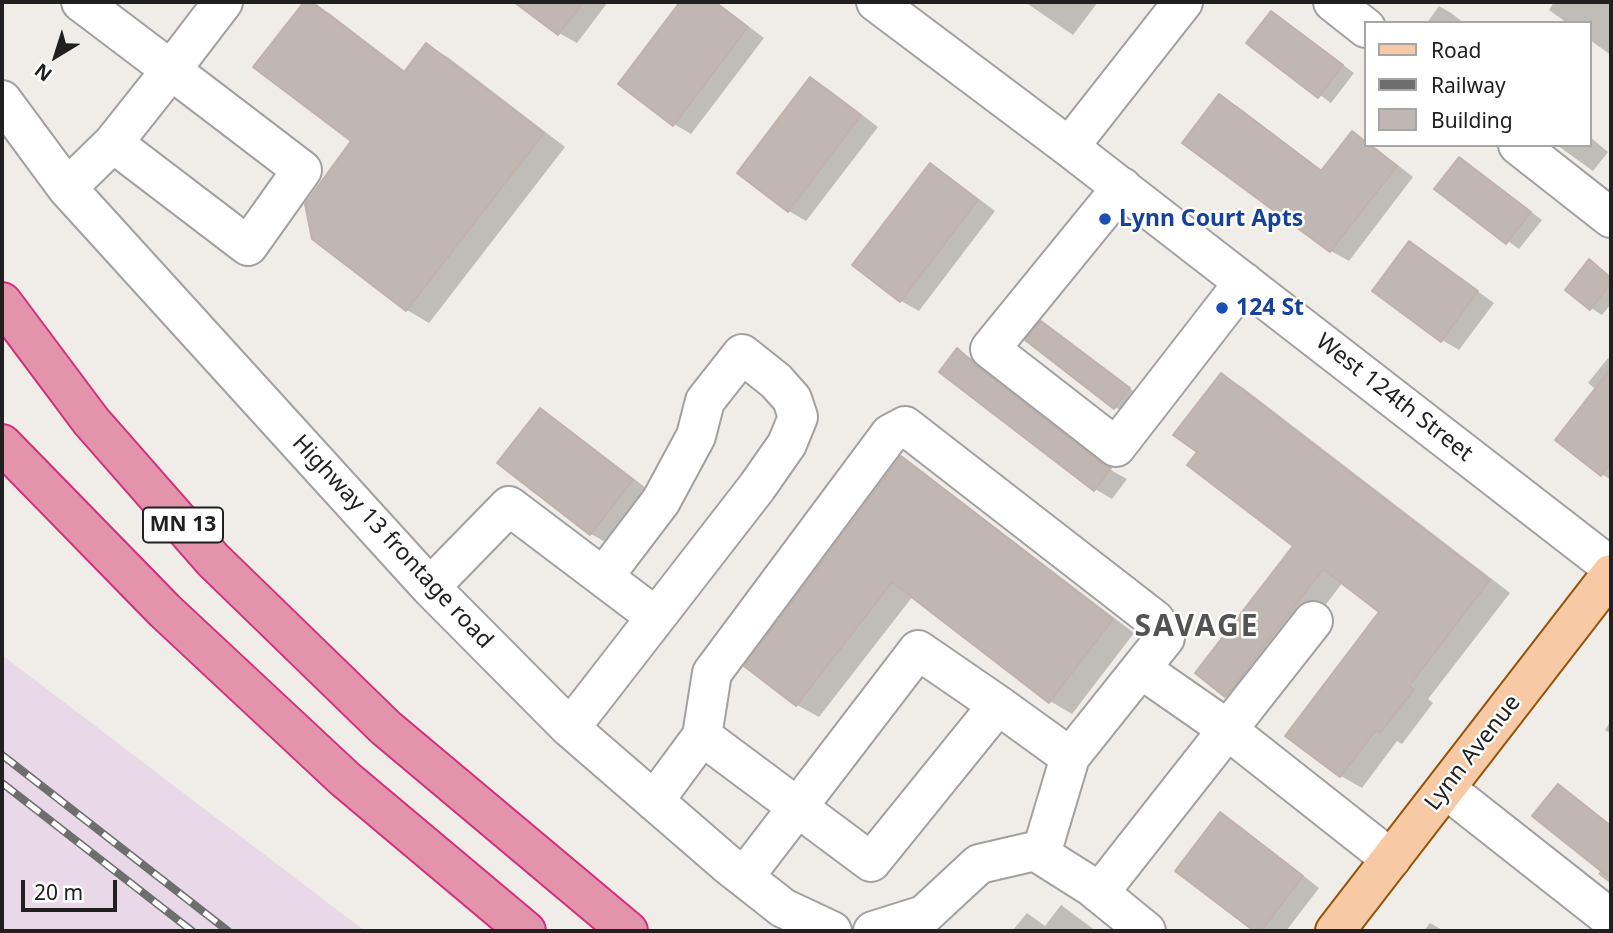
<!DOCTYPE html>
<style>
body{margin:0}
#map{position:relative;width:1613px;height:933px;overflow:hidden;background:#f0ece7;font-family:"Noto Sans",sans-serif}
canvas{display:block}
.frame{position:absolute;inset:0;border:4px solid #202020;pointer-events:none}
.legend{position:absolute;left:1364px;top:21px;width:228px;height:126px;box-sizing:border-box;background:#fff;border:2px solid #a6a6a6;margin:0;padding:9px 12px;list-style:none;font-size:21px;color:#202020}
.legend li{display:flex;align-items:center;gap:14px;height:35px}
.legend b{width:35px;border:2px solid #a6a6a6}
.north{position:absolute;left:21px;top:21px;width:70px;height:70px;-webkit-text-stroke:5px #fff;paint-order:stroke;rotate:218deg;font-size:19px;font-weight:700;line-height:28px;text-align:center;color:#202020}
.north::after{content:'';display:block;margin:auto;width:24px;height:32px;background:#202020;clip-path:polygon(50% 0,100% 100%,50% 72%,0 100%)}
.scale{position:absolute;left:21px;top:880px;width:96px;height:32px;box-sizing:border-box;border:4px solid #202020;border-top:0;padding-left:9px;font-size:21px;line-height:24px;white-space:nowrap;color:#202020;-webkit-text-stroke:5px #fff;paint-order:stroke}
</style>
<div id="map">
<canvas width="1613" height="933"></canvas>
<div class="frame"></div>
<ul class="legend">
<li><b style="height:9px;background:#f7c9a4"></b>Road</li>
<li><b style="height:9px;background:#6e6e6e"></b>Railway</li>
<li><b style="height:19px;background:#c0b7b3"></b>Building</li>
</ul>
<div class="north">N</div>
<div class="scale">20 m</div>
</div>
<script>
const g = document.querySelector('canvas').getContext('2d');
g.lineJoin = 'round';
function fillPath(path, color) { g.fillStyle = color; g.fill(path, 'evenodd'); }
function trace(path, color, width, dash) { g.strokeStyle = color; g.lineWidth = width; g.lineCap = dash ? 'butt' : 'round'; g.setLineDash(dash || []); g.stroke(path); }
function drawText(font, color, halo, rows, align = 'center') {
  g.font = font + ' "Noto Sans",sans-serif'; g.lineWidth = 5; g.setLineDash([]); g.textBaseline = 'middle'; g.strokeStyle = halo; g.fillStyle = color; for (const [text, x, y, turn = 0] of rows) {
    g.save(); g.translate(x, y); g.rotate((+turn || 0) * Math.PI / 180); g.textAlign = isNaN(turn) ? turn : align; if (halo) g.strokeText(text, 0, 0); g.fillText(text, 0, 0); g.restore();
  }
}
const industrial = new Path2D(`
 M2,655L365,931H2Z`);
const shadow = new Path2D(`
 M306,2L329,13L406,72L427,45L449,58L565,147L429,323L407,310L313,238L353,141L256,66Z
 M517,2H608L577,43L559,33Z
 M682,2H716L764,38L691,134L674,124L620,83Z
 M1025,2H1098L1073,35Z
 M1554,2H1611V55L1590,40V23H1567L1549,10Z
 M1439,6L1451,13L1464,23H1427Z
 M1271,13L1354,73L1331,103L1249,43Z
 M811,79L828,89L878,127L806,221L789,211L740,173Z
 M1219,96L1237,106L1323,171L1352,133L1366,141V145H1372L1413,177L1349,261L1331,251L1185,142Z
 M1590,137L1608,152L1593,171L1557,145H1590Z
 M1460,159L1542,220L1519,249L1437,189Z
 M930,165L947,175L995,211L919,311L901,301L854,265Z
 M1410,243L1494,303L1459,350L1442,340Z
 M1589,262L1611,277V304L1602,315L1591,308Z
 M1042,323L1140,396L1127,414L1115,407Z
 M957,350L974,360L994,378L1114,472L1127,479L1112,499L1095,489Z
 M1608,358L1611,360V480L1602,474L1597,390L1588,383Z
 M1221,375L1242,387L1510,593L1428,699L1433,703L1402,744L1397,741L1362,788L1341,776L1288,735L1382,612L1343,582L1247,708L1226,696L1197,673L1295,546L1199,452Z
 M540,410L557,420L650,491L609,544L591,534L500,463Z
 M901,459L923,472L1134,633L1072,714L1050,701L913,596L819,717L797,705L747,666Z
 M1611,721V734L1605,730Z
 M1558,786L1601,818L1592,829L1611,844V884L1598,874L1602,869Z
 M1220,815L1238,825L1319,888L1286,931H1257L1178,871Z
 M1061,905L1096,931H1012L1027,913L1045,926Z
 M1430,923L1444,931H1424Z`);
const building = new Path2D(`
 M304,2H312L404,72L426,43L544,133L406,311L312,239L305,204L351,141L253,67Z
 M514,2H584L558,35Z
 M680,2H715L748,27L673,126L618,84Z
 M1271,11L1343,65L1318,98L1246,43Z
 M810,77L861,115L788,212L737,173Z
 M1219,94L1321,171L1352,131L1366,142V145H1370L1397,166L1330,252L1182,143Z
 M1459,157L1531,212L1506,244L1434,189Z
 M930,163L978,200L900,302L852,265Z
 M1409,241L1478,291L1441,342L1372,291Z
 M1589,259L1611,278V283L1590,310L1565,290Z
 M1041,321L1130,388L1114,409L1025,340Z
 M957,348L977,366L1103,464L1111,468L1094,491L939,372Z
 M1611,368V462L1601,476L1555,440Z
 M1221,373L1490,580L1409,686L1414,690L1380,733L1376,730L1340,777L1285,736L1379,612L1323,569L1225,697L1195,673L1293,546L1187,465L1197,452L1173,435Z
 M540,408L633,480L590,535L497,463Z
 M901,456L1113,619L1049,703L892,582L796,706L744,666Z
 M1558,784L1611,826V879L1532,816Z
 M1220,812L1303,876L1261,931H1254L1175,871Z`);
const minor = new Path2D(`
 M81,2L171,70L223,2
 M876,2L1069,147L1611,567
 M1333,2L1366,28
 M2,100L67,188L430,587L570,728L727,864L783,908L832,931
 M1518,145L1611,218
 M1069,147L1183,2
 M1122,187L990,349L1116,447L1244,282
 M67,188L113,143L171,70L302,170L248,246L113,143
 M430,587L509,506L656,617
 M1141,669L1220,724L1391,859
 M570,728L757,487L787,444L798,417L792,399L776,381L742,354L705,401L696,436L661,501L604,576
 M702,736L871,862L998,705L1070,757
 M1446,789L1611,919
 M654,801L702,736L712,673L890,434L905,426L1155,620L1165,638L1070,757L1041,854
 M744,877L918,650L998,705
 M1099,893L1313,621
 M873,931L924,915L979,864L1035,851L1092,887L1146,931`);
const major = new Path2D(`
 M1335,931L1611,574`);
const highway = new Path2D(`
 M2,302L91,421L213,560L386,728L628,931
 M2,444L165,611L345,779L526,931`);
const rail = new Path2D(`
 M2,755L228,931
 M2,783L192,931`);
const markers = [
 [1105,219,7,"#1a4fb4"],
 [1222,308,7,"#1a4fb4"]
];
const shields = [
 [183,525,80]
];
const shieldNames = [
 ["MN 13",183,525]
];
const transitNames = [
 ["Lynn Court Apts",1119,219],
 ["124 St",1236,308]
];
const streetNames = [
 ["West 124th Street",1394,398,38],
 ["Highway 13 frontage road",392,542,47],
 ["Lynn Avenue",1473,753,-52]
];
const districtNames = [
 ["SAVAGE",1197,627]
];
fillPath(industrial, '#e9d9e8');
fillPath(shadow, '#0003');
fillPath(building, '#c0b7b3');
trace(building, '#c1b1aa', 2);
trace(minor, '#a1a1a1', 42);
trace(major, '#945308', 42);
trace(highway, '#d22f7d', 42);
trace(minor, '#fff', 38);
trace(major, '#f7c9a4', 38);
trace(highway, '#e393ac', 38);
trace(rail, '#6e6e6e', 8);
trace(rail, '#fff', 5, [16]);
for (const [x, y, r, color] of markers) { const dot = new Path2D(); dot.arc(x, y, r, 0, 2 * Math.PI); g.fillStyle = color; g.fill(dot); trace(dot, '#fff', 2.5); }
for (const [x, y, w] of shields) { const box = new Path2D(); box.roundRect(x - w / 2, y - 17.5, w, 35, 5); g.fillStyle = '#fff'; g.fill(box); trace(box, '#202020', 2); }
drawText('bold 21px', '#202020', null, shieldNames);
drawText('bold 23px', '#164399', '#fff', transitNames, 'left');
drawText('23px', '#202020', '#fff', streetNames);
g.letterSpacing = '2px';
drawText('bold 30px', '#535353', '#fff', districtNames);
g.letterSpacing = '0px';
</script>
